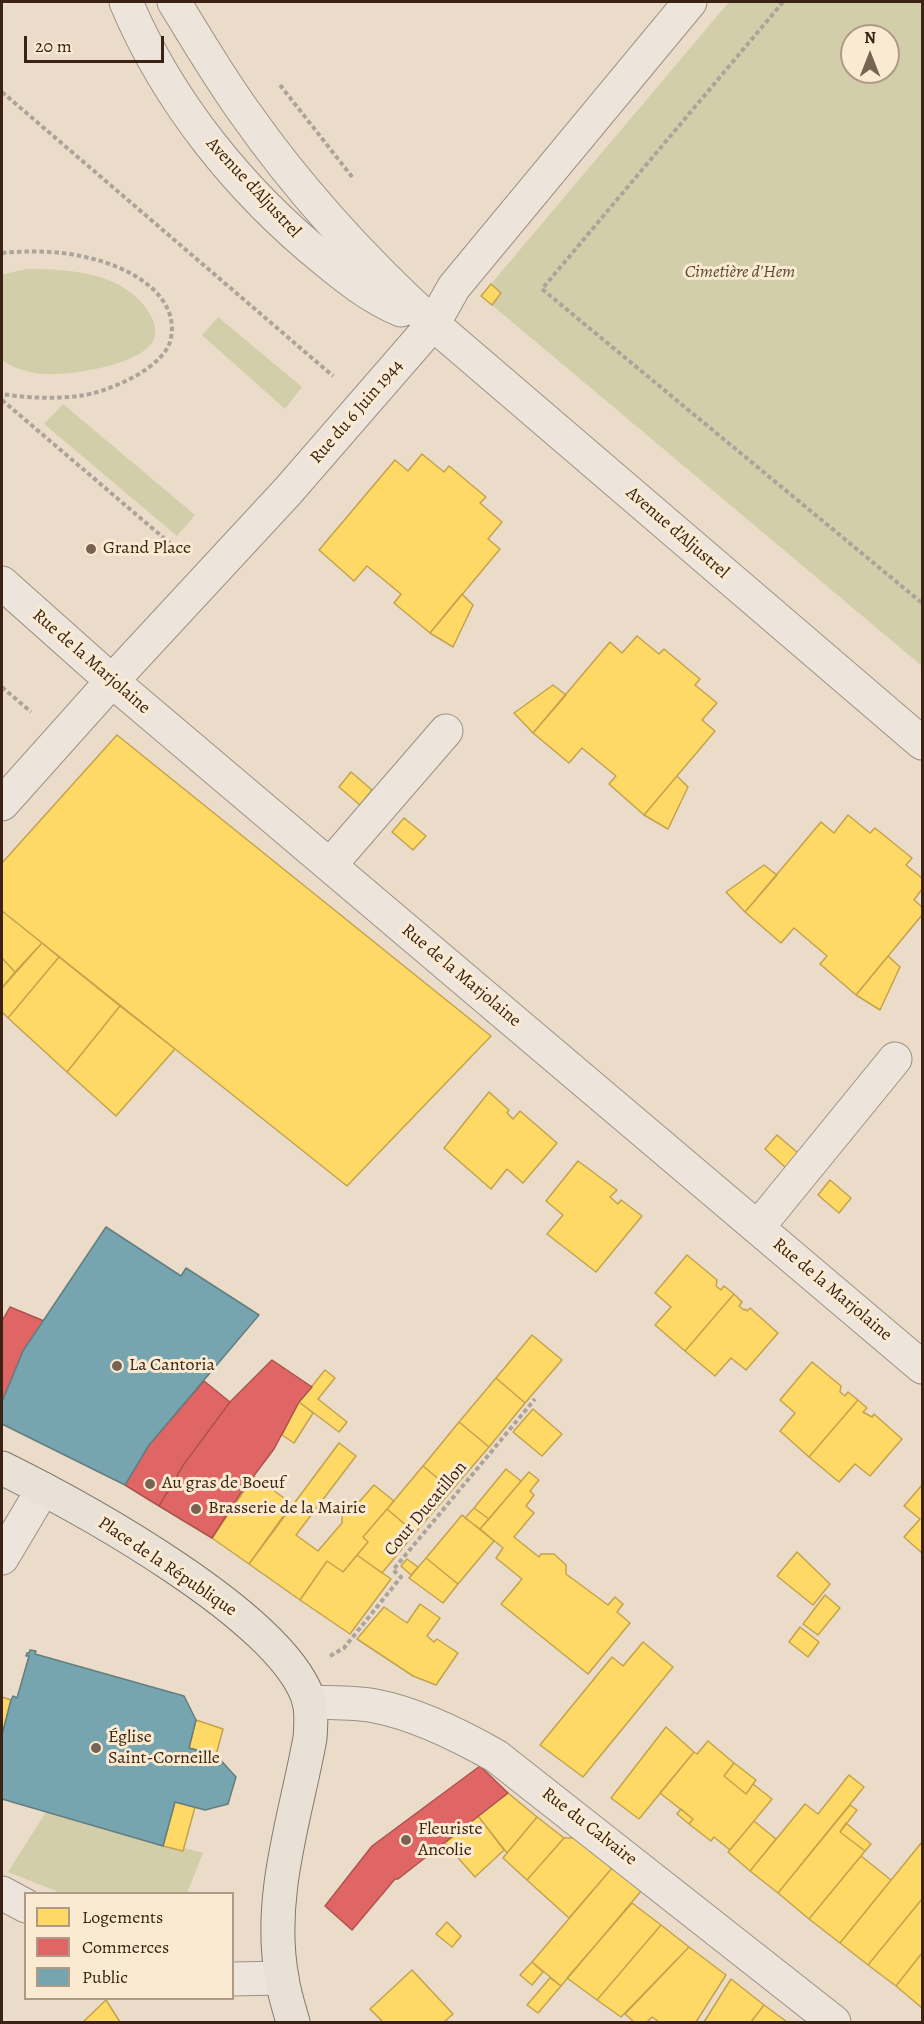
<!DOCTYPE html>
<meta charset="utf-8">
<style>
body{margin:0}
#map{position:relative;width:924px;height:2024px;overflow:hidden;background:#eadcc8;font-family:Alegreya,serif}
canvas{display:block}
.frame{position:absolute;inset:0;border:3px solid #3b2214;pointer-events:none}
.legend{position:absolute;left:24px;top:1892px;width:210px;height:108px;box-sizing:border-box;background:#faead2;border:2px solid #ae9a86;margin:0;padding:8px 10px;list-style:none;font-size:18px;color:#3b2214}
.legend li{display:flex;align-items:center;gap:12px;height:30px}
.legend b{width:30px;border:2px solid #ae9a86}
.north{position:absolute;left:840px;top:24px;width:60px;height:60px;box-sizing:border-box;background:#faead2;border:2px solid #ae9a86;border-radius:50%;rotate:0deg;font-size:16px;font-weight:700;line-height:24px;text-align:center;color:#3b2214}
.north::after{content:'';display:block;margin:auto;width:21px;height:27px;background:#786353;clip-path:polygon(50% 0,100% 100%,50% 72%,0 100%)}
.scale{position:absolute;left:24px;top:36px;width:140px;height:27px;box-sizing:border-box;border:3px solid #3b2214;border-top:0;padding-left:8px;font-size:18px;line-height:21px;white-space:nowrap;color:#3b2214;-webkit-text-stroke:4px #faead2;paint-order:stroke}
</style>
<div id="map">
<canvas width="924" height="2024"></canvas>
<div class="frame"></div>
<ul class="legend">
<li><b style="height:16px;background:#ffd966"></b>Logements</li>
<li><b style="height:16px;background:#e06666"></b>Commerces</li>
<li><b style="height:16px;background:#76a5af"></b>Public</li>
</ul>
<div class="north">N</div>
<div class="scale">20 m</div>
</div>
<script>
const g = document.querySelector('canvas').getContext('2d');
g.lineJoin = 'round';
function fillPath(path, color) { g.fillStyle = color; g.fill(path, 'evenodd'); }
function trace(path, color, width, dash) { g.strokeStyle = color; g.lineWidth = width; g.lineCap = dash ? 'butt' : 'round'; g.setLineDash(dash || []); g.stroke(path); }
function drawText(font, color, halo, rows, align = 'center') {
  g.font = font + ' Alegreya,serif'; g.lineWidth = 6; g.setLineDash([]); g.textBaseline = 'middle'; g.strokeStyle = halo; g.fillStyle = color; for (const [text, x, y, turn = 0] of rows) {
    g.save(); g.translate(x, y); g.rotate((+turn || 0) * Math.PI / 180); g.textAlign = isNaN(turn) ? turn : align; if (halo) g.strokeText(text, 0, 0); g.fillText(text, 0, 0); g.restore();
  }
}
const green = new Path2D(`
 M729,2H922V666L492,305L501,293L491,284ZM852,36H888V72H852Z
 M27,269C70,269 125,272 150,314C154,322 157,330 154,339C143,366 61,378 35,373C23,371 12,367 2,360V276L4,274Z
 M218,317L302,387L285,409L202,335Z
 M63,404L195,515L177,536L44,424Z
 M46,1812L203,1853L187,1893H61L8,1872Z`);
const homes = new Path2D(`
 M491,284L501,293L492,305L481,296Z
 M422,454L444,472L449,466L486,497L480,503L502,522L488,539L500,549L430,633L394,603L401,594L367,566L354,581L319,550L395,460L408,471Z
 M462,594L473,605L453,647L430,633Z
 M637,636L659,654L664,649L700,679L695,685L717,703L702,720L715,731L644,815L609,784L616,776L582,748L569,763L533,733L610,642L622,653Z
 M553,685L566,695L533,733L514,713Z
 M117,735L491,1036L347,1186L2,911V863Z
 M351,772L372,790L360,805L339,787Z
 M677,776L688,787L668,829L644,815Z
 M848,815L870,833L875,828L912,858L906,865L922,878V889L914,900L922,907V915L856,995L820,964L827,956L794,928L781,943L745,912L821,822L834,833Z
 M404,818L426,836L413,850L392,832Z
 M764,865L777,875L745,912L726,892Z
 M2,911L42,943L15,972L2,958Z
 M42,943L59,957L8,1018L2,1012V988Z
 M888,956L900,967L880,1010L856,995Z
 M59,957L120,1006L67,1072L8,1018Z
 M2,958L15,972L2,988Z
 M120,1006L175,1049L116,1116L67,1072Z
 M489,1092L509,1110L507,1113L513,1119L520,1111L557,1143L523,1183L507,1169L491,1189L444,1148Z
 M777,1135L798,1153L786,1168L765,1149Z
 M578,1161L617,1190L610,1197L618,1204L621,1200L642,1216L596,1272L547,1234L563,1215L546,1201Z
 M830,1180L851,1198L839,1213L818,1195Z
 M687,1255L717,1280L716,1286L721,1290L724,1286L734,1294L685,1351L655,1325L671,1307L655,1293Z
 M734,1294L742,1302L739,1306L744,1310L745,1309L747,1311L750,1308L778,1333L746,1370L731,1358L715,1376L685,1351Z
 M532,1335L562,1360L525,1403L496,1378Z
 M812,1362L841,1386L840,1392L845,1396L848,1392L858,1400L809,1457L780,1431L795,1413L780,1400Z
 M325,1370L335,1378L318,1399L347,1422L339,1432L299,1402Z
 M496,1378L525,1403L489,1447L459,1422Z
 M858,1400L867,1408L863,1412L872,1417L874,1414L902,1439L870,1476L855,1464L839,1482L809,1457Z
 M299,1402L313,1413L294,1443L282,1435Z
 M533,1409L562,1434L542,1456L513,1432Z
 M459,1422L489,1447L452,1490L423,1466Z
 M339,1443L356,1456L296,1535L318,1551L342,1523V1514L351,1503L360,1501L374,1485L394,1501L363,1537L368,1542L343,1572L327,1561L300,1600L249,1564Z
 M423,1466L452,1490L415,1533L387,1509Z
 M506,1469L521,1481L489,1519L474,1508Z
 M529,1472L539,1480L530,1491L534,1495L526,1506L534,1513L514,1537L539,1557L541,1554H554L566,1565V1574L608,1605L615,1597L623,1604L617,1612L630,1623L588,1674L501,1604L522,1579L496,1558L503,1548L480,1529Z
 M254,1476L292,1504L249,1564L212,1538Z
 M922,1485V1553L904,1537L920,1519L904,1506Z
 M474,1508L489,1519L480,1529L465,1518Z
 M387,1509L415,1533L382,1573L357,1555L368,1542L363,1537Z
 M462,1515L494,1541L458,1584L426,1558Z
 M797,1552L830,1584L813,1605L777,1576Z
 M357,1555L391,1579L350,1634L300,1600L327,1561L343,1572Z
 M426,1558L458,1584L443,1603L409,1578Z
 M407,1559L418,1567L411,1575L401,1566Z
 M825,1595L840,1608L818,1635L803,1624Z
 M420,1604L440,1618L427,1636L434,1642L437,1639L458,1653L436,1685L413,1676L357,1639L384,1607L407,1623Z
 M800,1627L819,1642L808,1657L789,1642Z
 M643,1642L673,1667L583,1777L540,1745L612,1657L623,1666Z
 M2,1697L11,1700L2,1735Z
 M196,1720L223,1729L216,1755L189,1748Z
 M666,1727L694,1752L639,1819L611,1798Z
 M708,1741L734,1763L724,1776L746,1794L753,1784L772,1799L730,1850L714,1837L711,1841L689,1824L693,1819L660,1793L694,1752L697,1754Z
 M734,1763L756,1780L746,1794L724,1776Z
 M849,1775L864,1787L778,1893L750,1871L805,1804L818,1814Z
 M508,1793L537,1817L507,1853L478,1816Z
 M175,1802L195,1807L183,1851L163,1846Z
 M850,1805L857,1810L840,1832L865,1851L809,1919L778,1893Z
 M681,1809L693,1819L689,1824L677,1814Z
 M478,1816L504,1850L475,1877L445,1843Z
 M537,1817L564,1838L527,1880L503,1858Z
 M754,1821L776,1839L750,1871L728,1852Z
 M846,1823L871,1844L865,1851L840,1832Z
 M564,1838H576L613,1867L569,1918L527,1880Z
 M922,1842V1899L868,1965L840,1943Z
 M861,1856L891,1880L840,1943L809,1919Z
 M613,1867L642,1890L561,1986L532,1962Z
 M922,1899V1953L896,1986L868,1965Z
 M632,1903L661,1925L597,2000L567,1978Z
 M447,1922L461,1936L452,1947L436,1934Z
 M661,1925L689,1947L621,2017L597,2000Z
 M689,1947L726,1975L696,2022H659L652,2017L647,2022H634L625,2014Z
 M922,1953V2008L896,1986Z
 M532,1962L543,1972L532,1985L520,1975Z
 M412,1970L453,2014L444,2022H383L370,2009Z
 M550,1978L561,1986L538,2013L527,2005Z
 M731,1979L764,2005L751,2022H704Z
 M106,2000L120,2022H83Z
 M764,2005L787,2022H751Z`);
const shops = new Path2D(`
 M10,1307L44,1321L23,1351L2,1402V1321Z
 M272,1360L312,1387L299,1402L274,1449L240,1494L212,1538L159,1506L184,1464L230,1402Z
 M204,1381L230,1402L184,1464L159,1506L125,1485L149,1445Z
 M480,1766L508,1793L398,1879H395L352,1930L325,1906L372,1846Z`);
const public = new Path2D(`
 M106,1227L181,1276L186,1268L259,1315L149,1445L125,1485L2,1424V1402L23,1351Z
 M30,1650L36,1651L35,1654L184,1696L196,1720L189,1748L216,1755L236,1777L228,1804L205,1810L175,1802L163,1846L2,1799V1735L11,1700L13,1696L17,1698L29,1656H26L27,1653H29Z`);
const path = new Path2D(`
 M783,2L542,289L922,603
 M280,85L353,178
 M2,92L333,376
 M2,253C33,250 66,251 97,260C131,269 179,295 171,338C166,368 106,393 79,396C53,399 27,398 2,394
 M2,400L179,551
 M2,687L31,712
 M330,1656L344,1648L401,1577L393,1570L535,1399`);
const minor = new Path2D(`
 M126,2C168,102 240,191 325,260C348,279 372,298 401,310
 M174,2C197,39 219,77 245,113C299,190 363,260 433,324L922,743
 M2,583L112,681L922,1367
 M2,804L112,681L288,491L433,324L454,287L690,2
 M330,865L446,731
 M758,1227L895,1059
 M2,1558L43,1489
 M309,1702C331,1703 354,1702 375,1706C417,1714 459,1735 496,1756L834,2022
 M2,1893L26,1906
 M232,1979L282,1978`);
const major = new Path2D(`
 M2,1468C79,1506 285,1618 309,1701C312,1713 311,1726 310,1738C296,1816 267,1897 282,1978C284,1993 289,2008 293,2022`);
const markers = [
 [91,549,6,"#786353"],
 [117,1366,6,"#786353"],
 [150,1484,6,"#786353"],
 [196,1509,6,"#786353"],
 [96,1748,6,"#786353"],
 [406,1840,6,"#786353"]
];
const streetNames = [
 ["Avenue d'Aljustrel",253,188,47],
 ["Rue du 6 Juin 1944",357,412,-49],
 ["Avenue d'Aljustrel",677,533,41],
 ["Rue de la Marjolaine",91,662,41],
 ["Rue de la Marjolaine",461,976,40],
 ["Rue de la Marjolaine",832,1290,40],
 ["Cour Ducatillon",426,1509,-50],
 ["Place de la République",167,1567,34],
 ["Rue du Calvaire",589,1827,38]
];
const parkNames = [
 ["Cimetière d'Hem",740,273]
];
const poiNames = [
 ["Grand Place",103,549],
 ["La Cantoria",129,1366],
 ["Au gras de Boeuf",162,1484],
 ["Brasserie de la Mairie",208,1509],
 ["Église",108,1738],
 ["Saint-Corneille",108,1759],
 ["Fleuriste",418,1830],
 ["Ancolie",418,1851]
];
fillPath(green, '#d1cea9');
fillPath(homes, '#ffd966');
trace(homes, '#c4a24d', 1.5);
fillPath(shops, '#e06666');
trace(shops, '#ae524d', 1.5);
fillPath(public, '#76a5af');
trace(public, '#647e80', 1.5);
trace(minor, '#9c9184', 35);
trace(major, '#83786c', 35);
trace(path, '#aca49b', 4, [4.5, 3]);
trace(minor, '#ede5dc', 33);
trace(major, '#e9e1d6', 33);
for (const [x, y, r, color] of markers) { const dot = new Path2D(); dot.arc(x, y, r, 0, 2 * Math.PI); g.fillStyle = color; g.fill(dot); trace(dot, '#faead2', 2); }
drawText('18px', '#3b2214', '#faead2', streetNames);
drawText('italic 18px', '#5c4a33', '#faead2', parkNames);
drawText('18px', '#3b2214', '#faead2', poiNames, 'left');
</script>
